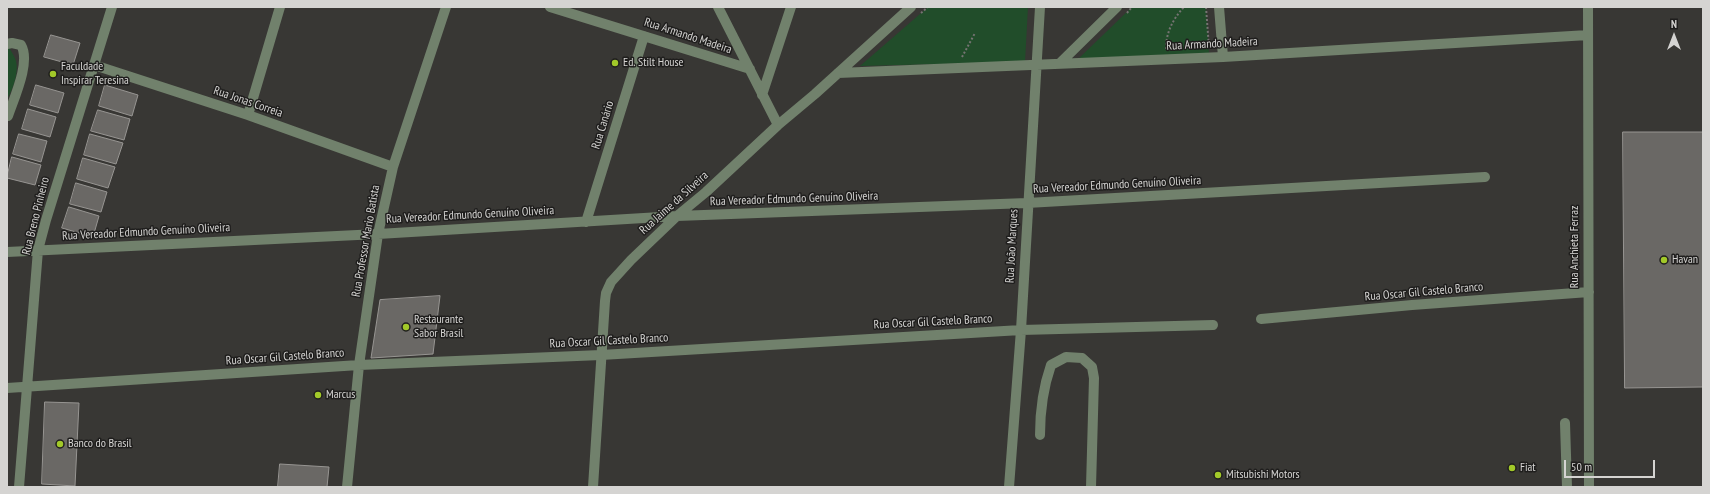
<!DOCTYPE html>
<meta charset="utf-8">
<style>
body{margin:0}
#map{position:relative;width:1710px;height:494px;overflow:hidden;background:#383734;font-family:"PT Sans Narrow",sans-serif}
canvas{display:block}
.frame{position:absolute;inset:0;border:8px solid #d5d4d2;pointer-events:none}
.north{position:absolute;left:1654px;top:16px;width:40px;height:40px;-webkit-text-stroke:3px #1f1e1d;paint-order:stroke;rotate:0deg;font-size:11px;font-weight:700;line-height:16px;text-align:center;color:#d5d4d2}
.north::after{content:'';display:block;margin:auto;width:14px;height:18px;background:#d5d4d2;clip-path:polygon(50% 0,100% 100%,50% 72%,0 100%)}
.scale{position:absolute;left:1564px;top:460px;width:91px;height:18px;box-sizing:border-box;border:2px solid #d5d4d2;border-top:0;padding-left:5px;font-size:12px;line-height:14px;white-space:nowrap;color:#d5d4d2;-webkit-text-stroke:3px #1f1e1d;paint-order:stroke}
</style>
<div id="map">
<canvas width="1710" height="494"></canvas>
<div class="frame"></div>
<div class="north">N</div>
<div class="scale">50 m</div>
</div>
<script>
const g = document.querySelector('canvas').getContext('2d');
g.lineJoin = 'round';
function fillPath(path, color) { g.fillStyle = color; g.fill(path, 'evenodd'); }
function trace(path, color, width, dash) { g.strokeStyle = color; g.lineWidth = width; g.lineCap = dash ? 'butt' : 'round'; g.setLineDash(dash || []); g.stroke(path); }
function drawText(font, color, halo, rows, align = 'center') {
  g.font = font + ' "PT Sans Narrow",sans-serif'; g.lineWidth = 3; g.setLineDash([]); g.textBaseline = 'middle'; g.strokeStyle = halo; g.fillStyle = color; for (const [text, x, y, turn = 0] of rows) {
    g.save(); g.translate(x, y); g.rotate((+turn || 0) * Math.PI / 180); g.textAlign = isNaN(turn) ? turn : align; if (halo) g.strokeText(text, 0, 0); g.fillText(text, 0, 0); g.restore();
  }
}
const green = new Path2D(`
 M928,7H1028L1025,62L860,66Z
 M1132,7H1206L1209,53L1075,62Z
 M7,49H10C12,53 15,57 16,61C19,72 13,90 7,99Z`);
const building = new Path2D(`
 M51,35L80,43L73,65L44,57Z
 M36,85L64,93L58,113L30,105Z
 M105,85L138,95L132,116L99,106Z
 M28,109L56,117L50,137L22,129Z
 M98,110L130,119L124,140L91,131Z
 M1623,132H1703V387L1625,388Z
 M19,134L47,141L41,162L13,154Z
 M90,134L123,143L116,164L84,155Z
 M12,157L41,165L35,185L7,178Z
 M83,158L115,167L108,188L77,179Z
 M76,183L107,192L101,212L70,204Z
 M69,207L99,216L93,237L62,228Z
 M440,296L433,354L371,358L380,300Z
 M45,402L79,403L75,486L42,484Z
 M280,464L329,467L327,487H278Z`);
const path = new Path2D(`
 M1206,7L1209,48
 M921,13L928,7
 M1127,13L1132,7
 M1166,49C1166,32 1173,19 1184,7
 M962,57L975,33`);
const minor = new Path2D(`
 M550,7L750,69
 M718,7L778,125
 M1219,7L1223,57
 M1588,7L1589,487
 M7,44L12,43L21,45C31,62 14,98 8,116
 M1059,64L1117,7
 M94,65L248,115L393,167
 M838,73L1223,57L1588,35
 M762,95L791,7
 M248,115L280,7
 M586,222L644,36
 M7,252L378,234L677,216L1027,203L1485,177
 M1261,319L1412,305L1589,292
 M7,388L359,365L601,355L1021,330L1213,325
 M1565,423L1567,487
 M1040,435C1040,410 1043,388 1051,365L1066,357L1082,358L1092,367L1094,378L1091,487
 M19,487L38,250L46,220L112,7
 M347,487L359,365L378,234L393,167L446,7
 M593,487L605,301L606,293L611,282L631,260L677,216L706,192L778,125L815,94L911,7
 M1009,487L1021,330L1040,7`);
const markers = [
 [615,63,4,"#a2c929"],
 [53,74,4,"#a2c929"],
 [1664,260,4,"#a2c929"],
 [406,327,4,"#a2c929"],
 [318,395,4,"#a2c929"],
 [60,444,4,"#a2c929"],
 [1512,468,4,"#a2c929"],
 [1218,475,4,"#a2c929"]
];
const streetNames = [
 ["Rua Armando Madeira",688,36,18],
 ["Rua Armando Madeira",1212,44,-3],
 ["Rua Jonas Correia",248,102,19],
 ["Rua Canário",603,125,-73],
 ["Rua Vereador Edmundo Genuíno Oliveira",1117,185,-3],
 ["Rua Vereador Edmundo Genuíno Oliveira",794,199,-2],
 ["Rua Jaime da Silveira",674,203,-42],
 ["Rua Vereador Edmundo Genuíno Oliveira",470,215,-3],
 ["Rua Breno Pinheiro",36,216,-76],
 ["Rua Vereador Edmundo Genuíno Oliveira",146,232,-3],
 ["Rua Professor Mario Batista",366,241,-80],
 ["Rua João Marques",1012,246,-87],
 ["Rua Anchieta Ferraz",1575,247,-90],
 ["Rua Oscar Gil Castelo Branco",1424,292,-5],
 ["Rua Oscar Gil Castelo Branco",933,322,-3],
 ["Rua Oscar Gil Castelo Branco",609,341,-3],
 ["Rua Oscar Gil Castelo Branco",285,357,-4]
];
const poiNames = [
 ["Ed. Stilt House",623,63],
 ["Faculdade",61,67],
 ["Inspirar Teresina",61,81],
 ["Havan",1672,260],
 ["Restaurante",414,320],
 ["Sabor Brasil",414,334],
 ["Marcus",326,395],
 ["Banco do Brasil",68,444],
 ["Fiat",1520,468],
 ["Mitsubishi Motors",1226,475]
];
fillPath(green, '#214d2a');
fillPath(building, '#6a6865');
trace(building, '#979592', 1);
trace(path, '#757472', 2, [2, 2]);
trace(minor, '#71816c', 10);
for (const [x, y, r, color] of markers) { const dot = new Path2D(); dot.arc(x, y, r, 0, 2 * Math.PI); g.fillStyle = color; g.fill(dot); trace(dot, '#1f1e1d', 1.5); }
drawText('12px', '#d5d4d2', '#1f1e1d', streetNames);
drawText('12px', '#d5d4d2', '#1f1e1d', poiNames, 'left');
</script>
